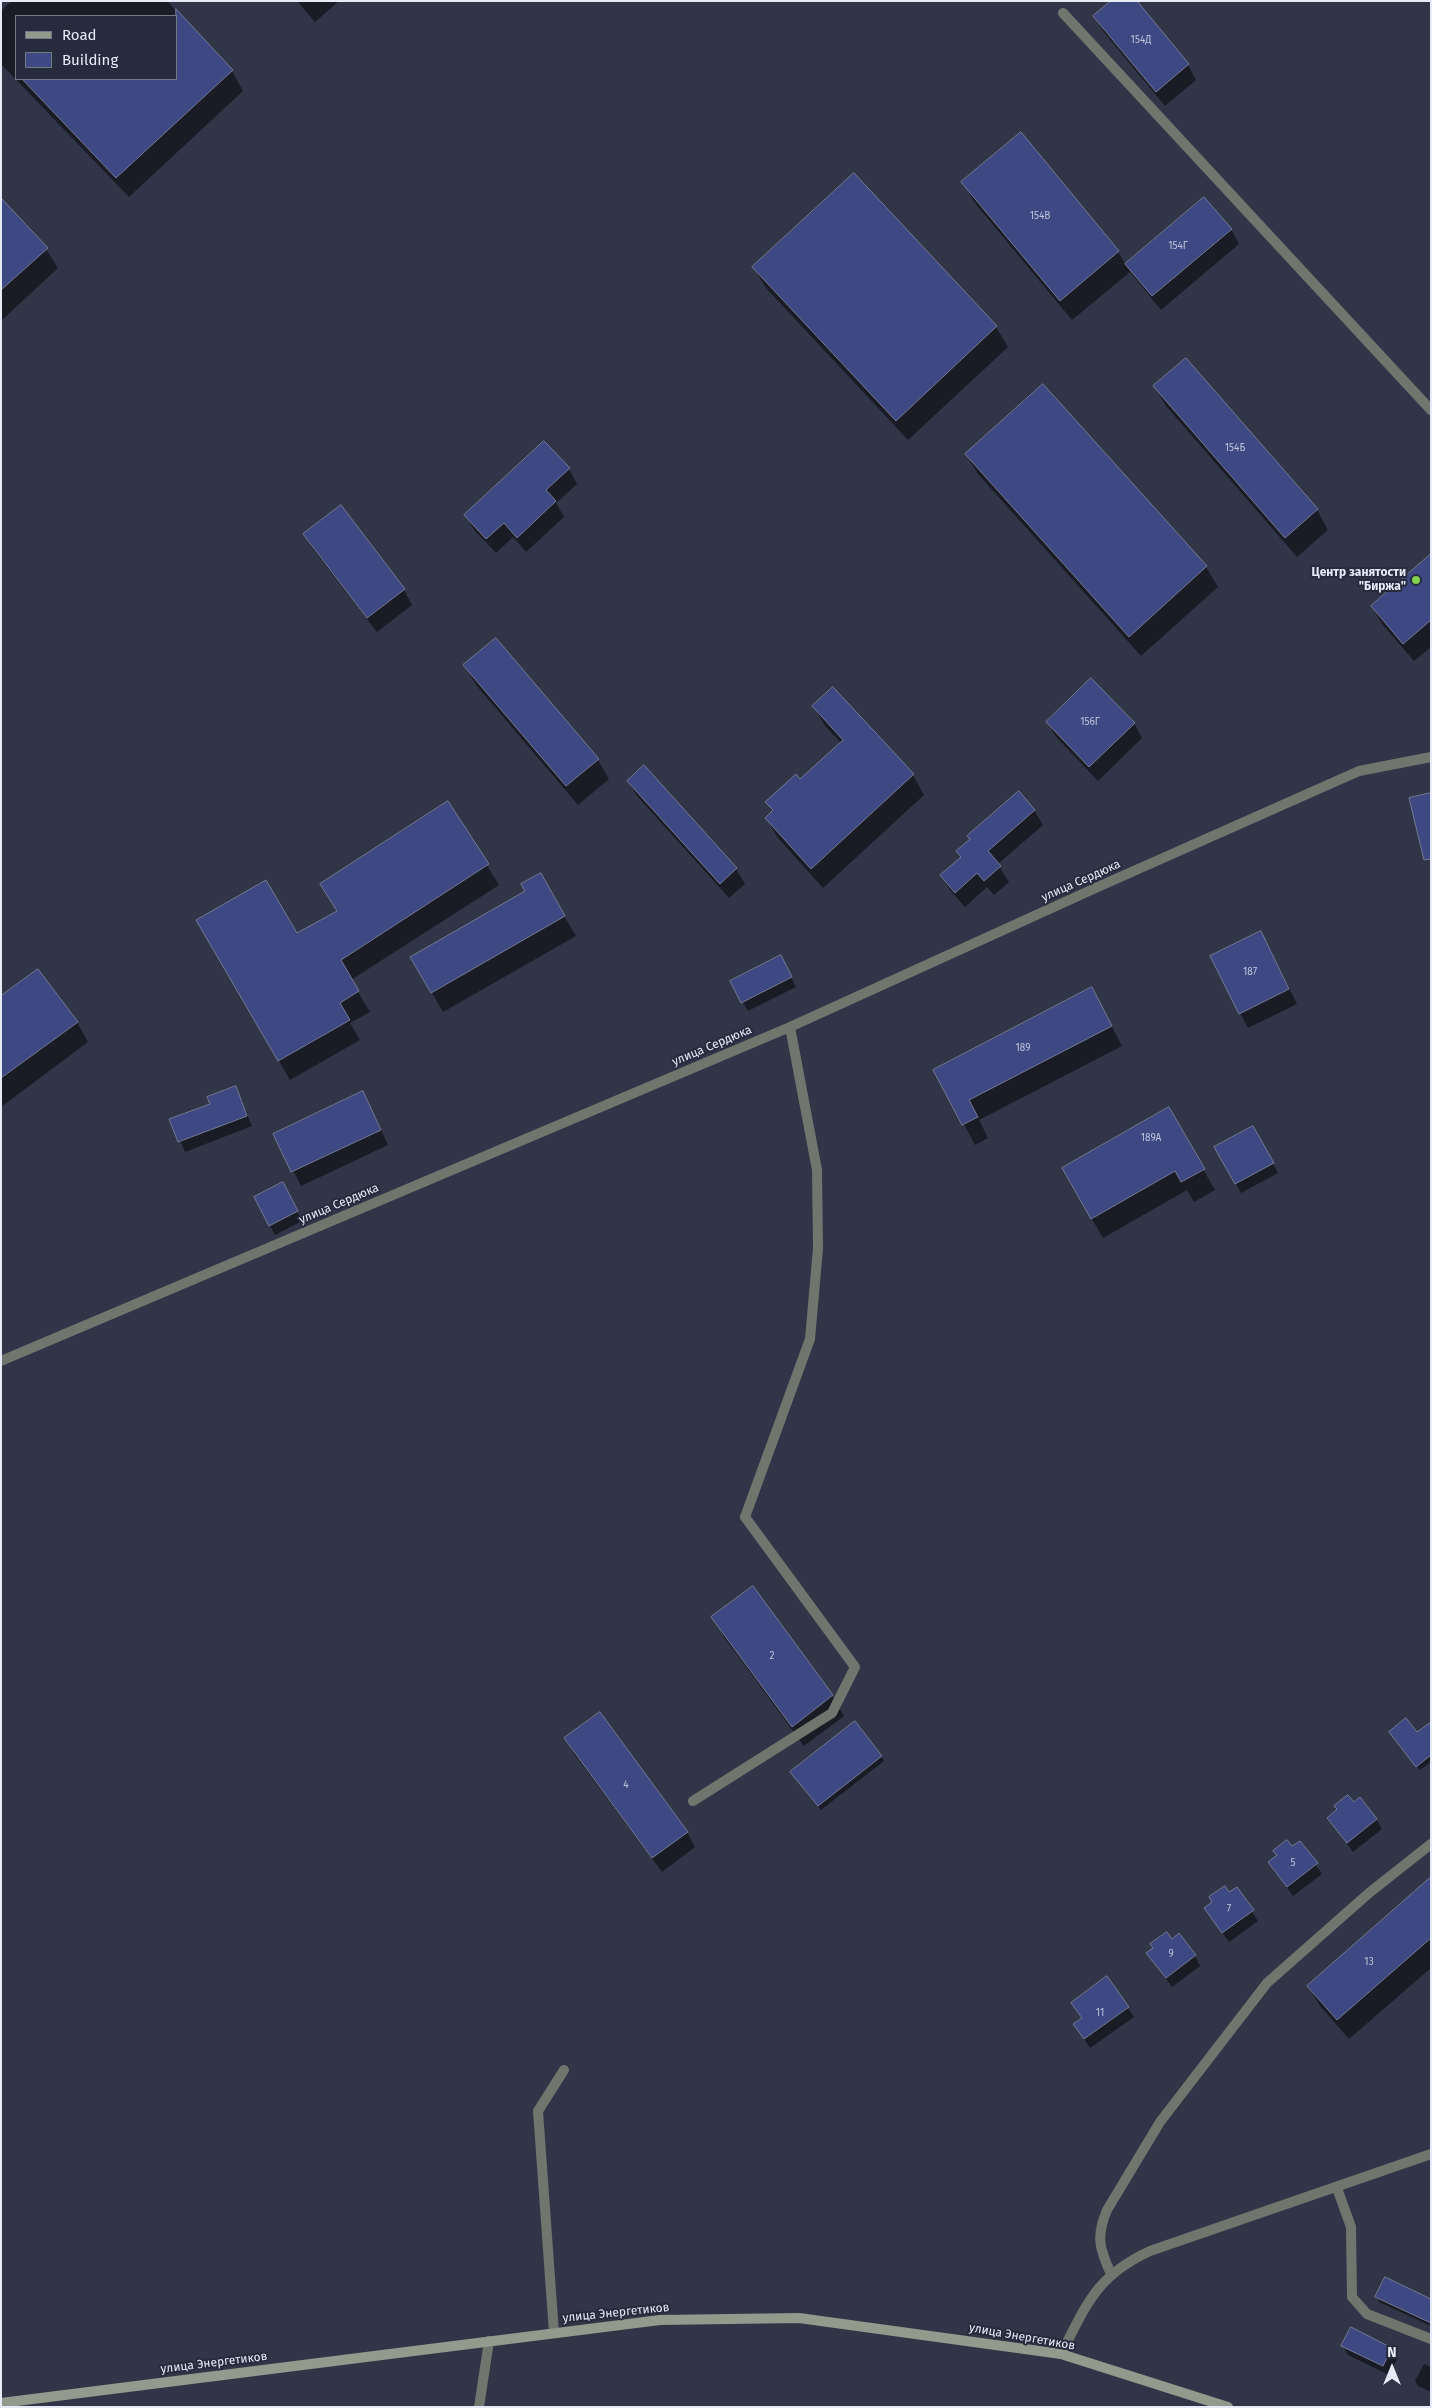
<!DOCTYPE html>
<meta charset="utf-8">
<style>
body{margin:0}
#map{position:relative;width:1432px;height:2408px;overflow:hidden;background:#303547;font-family:"Fira Sans",sans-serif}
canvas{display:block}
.frame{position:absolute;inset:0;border:2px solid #e7ebf7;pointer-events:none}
.legend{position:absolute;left:15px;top:15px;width:162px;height:65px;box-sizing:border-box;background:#262b3d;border:1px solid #737887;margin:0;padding:6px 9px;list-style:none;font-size:15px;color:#e7ebf7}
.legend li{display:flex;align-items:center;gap:10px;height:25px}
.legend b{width:25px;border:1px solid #737887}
.north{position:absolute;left:1367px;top:2343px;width:50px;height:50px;-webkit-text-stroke:4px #262b3d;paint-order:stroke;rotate:0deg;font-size:14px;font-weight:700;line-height:20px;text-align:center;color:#e7ebf7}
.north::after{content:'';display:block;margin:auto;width:18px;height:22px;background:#e7ebf7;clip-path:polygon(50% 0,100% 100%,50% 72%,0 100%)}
</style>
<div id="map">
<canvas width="1432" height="2408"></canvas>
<div class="frame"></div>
<ul class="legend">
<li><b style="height:6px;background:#919a8c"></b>Road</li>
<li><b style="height:14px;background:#3e4883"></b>Building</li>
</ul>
<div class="north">N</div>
</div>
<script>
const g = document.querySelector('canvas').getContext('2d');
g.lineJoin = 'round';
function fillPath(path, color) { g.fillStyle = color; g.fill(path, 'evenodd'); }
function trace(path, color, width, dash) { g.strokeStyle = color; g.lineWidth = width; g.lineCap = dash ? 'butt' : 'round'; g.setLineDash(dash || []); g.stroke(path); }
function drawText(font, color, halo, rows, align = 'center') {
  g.font = font + ' "Fira Sans",sans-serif'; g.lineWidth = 4; g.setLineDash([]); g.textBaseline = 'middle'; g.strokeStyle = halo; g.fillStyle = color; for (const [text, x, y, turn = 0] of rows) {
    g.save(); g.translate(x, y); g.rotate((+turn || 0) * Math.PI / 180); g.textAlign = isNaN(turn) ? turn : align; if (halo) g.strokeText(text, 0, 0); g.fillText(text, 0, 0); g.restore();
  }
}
const shadow = new Path2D(`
 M11,1H167L232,71L243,91L129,197L1,64V11ZM16,16H176V79H16Z
 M297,1H339L315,22Z
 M1095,16L1188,65L1196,80L1165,106L1103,31Z
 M1021,134L1118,252L1126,265L1204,198L1231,229L1239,244L1161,310L1130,272L1072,320L974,202L963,182Z
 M854,174L996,327L1008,347L908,440L765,287L754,267Z
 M1,199L46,249L58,268L1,321Z
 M1185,359L1317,510L1328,530L1297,557L1166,406L1154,386Z
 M1043,385L1206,567L1218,587L1141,656L978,474L966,455Z
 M569,469L577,484L556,503L564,517L526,552L513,537L496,553L474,530L466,515Z
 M305,535L404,590L412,605L377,632L313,549Z
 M1431,556V647L1414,661L1382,624L1372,606Z
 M465,665L598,760L609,779L578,805L476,685Z
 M814,707L913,775L924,795L823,888L778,838L766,818L773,812L767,802L800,780L841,743L825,726Z
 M1047,722L1134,723L1142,738L1098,781L1056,737Z
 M644,767L736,869L745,884L729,898L637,796L628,781Z
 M448,803L499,885L351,980L370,1012L350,1023L360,1040L290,1080L198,920L297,935L338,912L321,884Z
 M1034,810L1043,825L998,864L1009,882L994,895L987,887L965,907L950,890L942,875Z
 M540,875L576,936L443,1012L412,958L527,892Z
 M1269,947L1297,1004L1248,1028L1240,1013Z
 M786,966L796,987L748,1011L732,982Z
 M1,998L77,1022L88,1042L1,1107Z
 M1103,1009L1122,1046L979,1120L988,1138L975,1145L935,1070Z
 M235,1087L252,1126L185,1152L171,1120L211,1104Z
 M371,1108L388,1145L301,1186L275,1134Z
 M1168,1109L1215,1190L1194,1202L1187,1190L1103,1238L1063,1169Z
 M1253,1127L1278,1173L1241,1193L1216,1148Z
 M288,1194L302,1221L275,1235L270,1226Z
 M753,1588L832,1696L844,1716L804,1746L724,1637L713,1617Z
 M1431,1724V1762L1420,1770L1393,1737L1417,1734Z
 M566,1739L687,1832L695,1847L662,1872L574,1754Z
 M881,1756L884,1761L821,1810L794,1776Z
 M1353,1803L1376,1819L1382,1829L1353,1852L1329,1818Z
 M1300,1842L1322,1874L1293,1896L1269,1862Z
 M1431,1881V1968L1349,2039L1320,2006L1308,1986Z
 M1237,1889L1258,1921L1229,1942L1211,1917L1229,1894Z
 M1172,1940L1195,1956L1200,1966L1172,1987L1148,1953Z
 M1107,1978L1134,2017L1090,2048L1075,2025L1083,2019L1072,2003Z
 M1377,2297L1431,2300V2326L1379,2302Z
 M1343,2346L1391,2349L1397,2359L1389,2375L1348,2355Z
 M1424,2364L1431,2367V2392L1418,2386L1415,2381Z`);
const building = new Path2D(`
 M1111,1H1137L1189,64L1156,92L1093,16Z
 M176,9L233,70L116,178L22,79H176Z
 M1021,132L1119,251L1060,301L961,182Z
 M854,173L997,326L896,421L752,267Z
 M1204,197L1232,229L1152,296L1125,264Z
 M1,198L48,248L1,290Z
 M1186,358L1318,509L1285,538L1153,386Z
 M1043,384L1207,566L1129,637L965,454Z
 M544,441L570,468L546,490L556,501L517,538L504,523L486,539L464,515Z
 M341,505L405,589L367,618L303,534Z
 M1431,554V620L1403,644L1371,606Z
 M496,638L599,759L566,786L463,665Z
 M1091,678L1135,723L1089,767L1046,722Z
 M833,687L914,774L811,869L765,818L773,810L765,802L796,774L800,779L843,740L812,706Z
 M644,765L737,868L720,884L627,781Z
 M1019,791L1035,810L988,851L1001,866L984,881L977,873L955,893L940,875L961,857L956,851L970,839L967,836Z
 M1431,793V859L1424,860L1409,798Z
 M448,801L489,864L341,960L359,991L340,1003L350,1020L278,1061L196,920L266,880L297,933L337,911L320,884Z
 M541,873L565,916L431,993L410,957L525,891L521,884Z
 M1261,931L1289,989L1239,1014L1210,956Z
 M781,955L792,977L741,1003L730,981Z
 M38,969L78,1022L1,1078V996Z
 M1092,987L1112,1026L969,1100L978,1117L962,1125L933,1070Z
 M236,1086L247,1116L178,1142L169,1119L210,1104L207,1097Z
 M363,1091L381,1130L291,1172L273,1134Z
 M1169,1107L1205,1169L1181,1182L1175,1171L1091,1219L1062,1168Z
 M1253,1126L1274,1163L1235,1184L1214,1147Z
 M283,1182L298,1211L269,1226L254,1197Z
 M753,1586L833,1695L792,1727L711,1617Z
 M600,1712L688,1832L652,1858L564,1738Z
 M1406,1718L1417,1732L1431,1722V1755L1416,1767L1389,1732Z
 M855,1721L882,1756L818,1806L790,1772Z
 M1348,1795L1354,1802L1360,1797L1377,1819L1347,1843L1327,1818L1337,1809L1334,1806Z
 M1287,1840L1292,1846L1300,1841L1318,1863L1287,1887L1268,1862L1277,1855L1273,1851Z
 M1431,1877V1938L1337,2020L1307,1986Z
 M1225,1886L1229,1892L1237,1887L1254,1910L1222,1933L1204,1908L1212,1902L1209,1897Z
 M1167,1932L1172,1939L1179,1933L1196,1955L1166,1978L1146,1953L1153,1948L1150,1944Z
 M1107,1976L1129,2007L1084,2039L1073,2024L1082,2018L1071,2003Z
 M1385,2277L1431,2299V2323L1375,2297Z
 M1351,2327L1392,2348L1383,2366L1341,2346Z`);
const lane = new Path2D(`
 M1063,13L1431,410
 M693,1801L832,1713L855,1667L745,1517
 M1337,2188L1351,2227L1352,2297L1367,2314L1431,2339
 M1111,2274C1099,2248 1096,2236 1107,2210L1160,2122L1267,1983L1369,1893L1431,1844
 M554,2333L538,2111L564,2070
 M479,2407L489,2341`);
const street = new Path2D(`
 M1,1361L790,1027L1100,886L1359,771L1431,757
 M745,1517L810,1339L818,1248L817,1170L790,1027
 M1061,2354C1087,2304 1096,2276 1150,2251L1431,2154`);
const secondary = new Path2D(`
 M1,2403L660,2320L799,2318L1061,2354L1228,2407`);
const markers = [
 [1416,580,5,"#81d050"]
];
const numberNames = [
 ["154Д",1141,40],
 ["154В",1040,216],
 ["154Г",1178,246],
 ["154Б",1235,448],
 ["156Г",1090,722],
 ["187",1250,972],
 ["189",1023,1048],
 ["189А",1151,1138],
 ["2",772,1656],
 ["4",626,1785],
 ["5",1293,1863],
 ["7",1229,1909],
 ["9",1171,1954],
 ["13",1369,1962],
 ["11",1100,2013]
];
const poiNames = [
 ["Центр занятости",1406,573],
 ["\"Биржа\"",1406,587]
];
const streetNames = [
 ["улица Сердюка",1081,881,-24],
 ["улица Сердюка",712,1046,-23],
 ["улица Сердюка",339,1204,-23],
 ["улица Энергетиков",616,2313,-6],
 ["улица Энергетиков",1022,2337,10],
 ["улица Энергетиков",214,2363,-7]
];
fillPath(shadow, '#0007');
fillPath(building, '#3e4883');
trace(building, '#747a90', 1);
trace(lane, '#70766d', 10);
trace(street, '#70766d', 10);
trace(secondary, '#919a8c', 10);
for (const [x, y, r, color] of markers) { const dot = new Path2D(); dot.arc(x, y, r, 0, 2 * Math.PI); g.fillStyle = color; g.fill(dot); trace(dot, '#262b3d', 2); }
drawText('10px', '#bdc2da', null, numberNames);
drawText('bold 12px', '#e7ebf7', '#262b3d', poiNames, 'right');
drawText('12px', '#e7ebf7', '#262b3d', streetNames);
</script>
